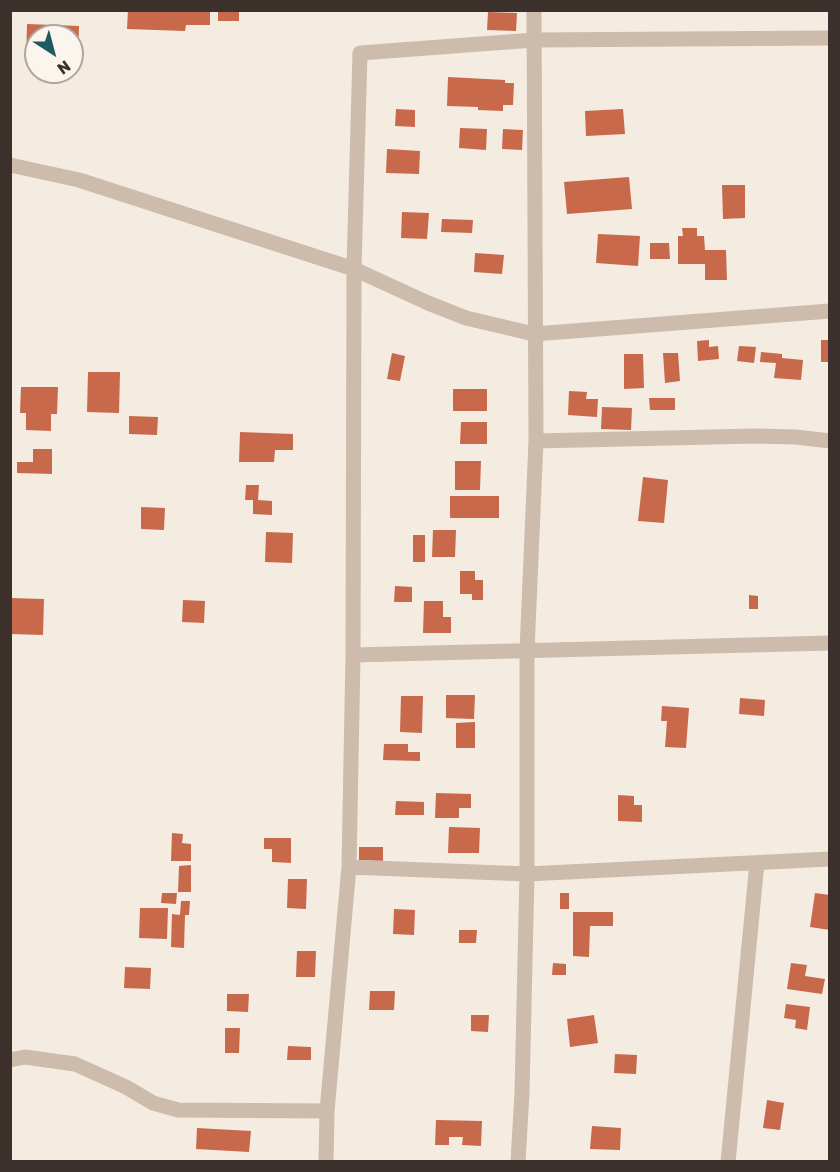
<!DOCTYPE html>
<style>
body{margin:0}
#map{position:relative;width:840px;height:1172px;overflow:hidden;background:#f4ebe1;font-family:Rubik,sans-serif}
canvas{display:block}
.frame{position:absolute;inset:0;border:12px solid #3b302b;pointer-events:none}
.north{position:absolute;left:24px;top:24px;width:60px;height:60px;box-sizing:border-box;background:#fbf5ee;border:2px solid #aea6a0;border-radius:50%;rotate:144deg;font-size:16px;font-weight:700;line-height:24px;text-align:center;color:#3b302b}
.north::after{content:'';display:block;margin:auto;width:21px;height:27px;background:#1f5a5e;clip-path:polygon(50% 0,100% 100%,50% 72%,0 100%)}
</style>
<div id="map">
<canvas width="840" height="1172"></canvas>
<div class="frame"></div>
<div class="north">N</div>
</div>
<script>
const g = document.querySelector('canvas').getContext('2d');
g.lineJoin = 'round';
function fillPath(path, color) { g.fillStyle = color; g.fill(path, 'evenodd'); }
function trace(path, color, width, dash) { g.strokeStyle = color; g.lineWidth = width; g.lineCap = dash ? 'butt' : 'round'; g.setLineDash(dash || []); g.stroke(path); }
const building = new Path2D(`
 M128,10H210V25H186L185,31L127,29Z
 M218,10H239V21H218Z
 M488,12L517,13L516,31L487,30Z
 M27,24L79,26L78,62H72V36H36V61H26Z
 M448,77L505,80V83H514L513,105H503V111L478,110V107L447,106Z
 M396,109L415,110V127L395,126Z
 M623,109L625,134L586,136L585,111Z
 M460,128L487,129L486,150L459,148Z
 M503,129L523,130L522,150L502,149Z
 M387,149L420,151L419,174L386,173Z
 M629,177L632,209L567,214L564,182Z
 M722,185H745V218L723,219Z
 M402,212L429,213L427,239L401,238Z
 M442,219L473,220L472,233L441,232Z
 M682,228H697V236H704L705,250H726L727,280H705V264H678V236H683Z
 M598,234L640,236L638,266L596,263Z
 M650,243H669L670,259H650Z
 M475,253L504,255L502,274L474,272Z
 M709,340V347L718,346L719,359L698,361L697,341Z
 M821,340H830V362H821Z
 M739,346L756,347L754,363L737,361Z
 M761,352L782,354V358L803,360L801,380L774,378L776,363L760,362Z
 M392,353L405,356L400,381L387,379Z
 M663,353H678L680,381L665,383Z
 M624,354H643L644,388L624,389Z
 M88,372H120L119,413L87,412Z
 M21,387H58L57,414H51V431L26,430V413H20Z
 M453,389H487V411H453Z
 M569,391L587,392L586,399H598L597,417L568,415Z
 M649,398H675V410H650Z
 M602,407L632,408L631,430L601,429Z
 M129,416L158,417L157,435L129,434Z
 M461,422H487V444H460Z
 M240,432L293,434V450H275L274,462H239Z
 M33,449H52V474L17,473V462H33Z
 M455,461H481L480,490H455Z
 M643,477L668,480L664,523L638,521Z
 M246,485H259L258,500L272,501V515L253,514V500H245Z
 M450,496H499V518H450Z
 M141,507L165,508L164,530L141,529Z
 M433,530H456L455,557H432Z
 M266,532L293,533L292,563L265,562Z
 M413,535H425V562H413Z
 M460,571H475V580H483V600H472V594H460Z
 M395,586L412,587V602H394Z
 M749,595L758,596V609H749Z
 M10,598L44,599L43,635L10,634Z
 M183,600L205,601L204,623L182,622Z
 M424,601H443V617H451V633H423Z
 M446,695H475L474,719L446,718Z
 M401,696H423L422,733L400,732Z
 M740,698L765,700L764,716L739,714Z
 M662,706L689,708L686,748L665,747L667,721H661Z
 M475,722V748H456V723Z
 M384,744H408V752H420V761L383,760Z
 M436,793L471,794V808H459V818H435Z
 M618,795L634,796V805H642V822L618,821Z
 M396,801L424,802V815H395Z
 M449,827L480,828L479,853H448Z
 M172,833L183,834L182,843L191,844V861H171Z
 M264,838H291V863L272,862V849H264Z
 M359,847H383V861L359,860Z
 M191,865V892H178L179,866Z
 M288,879H307L306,909L287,908Z
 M162,893H177L176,904L161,903Z
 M560,893H569V909H560Z
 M815,893L830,895V930L810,927Z
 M181,901H190L189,915H185L184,948L171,947L172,914L180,915Z
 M140,908H168L167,939L139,938Z
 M394,909L415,910L414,935L393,934Z
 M573,912H613V926H590L589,957L573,956Z
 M459,930H477L476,943H459Z
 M297,951H316L315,977H296Z
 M553,963L566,964V975H552Z
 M791,963L807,965L805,976L825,979L822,994L787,989Z
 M125,967L151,968L150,989L124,988Z
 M370,991H395L394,1010H369Z
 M227,994H249L248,1012L227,1011Z
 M786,1004L810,1007L807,1030L795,1028L796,1020L784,1018Z
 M471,1015H489L488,1032L471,1031Z
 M594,1015L598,1043L570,1047L567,1019Z
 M225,1028H240L239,1053H225Z
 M288,1046L311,1047V1060H287Z
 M615,1054L637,1055L636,1074L614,1073Z
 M767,1100L784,1103L780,1130L763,1128Z
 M436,1120L482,1121L481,1146L462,1145L463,1137H449V1145H435Z
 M592,1126L621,1128L620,1150L590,1149Z
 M197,1128L251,1131L249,1152L196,1149Z`);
const minor = new Path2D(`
 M10,165L79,180L354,269L428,303L466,318L534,334L830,311
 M536,441L756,436L796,437L830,441
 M353,655L830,643
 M349,867L527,874L830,859
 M10,1060L25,1057L75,1064L126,1087L153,1103L178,1110L327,1111
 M326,1162L327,1111L349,867L353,655L354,269L360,53L534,40L830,38
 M518,1162L522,1093L527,874V651L536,441L534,10
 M728,1162L757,863`);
fillPath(building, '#c8694b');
trace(minor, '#cdbbac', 15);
</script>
